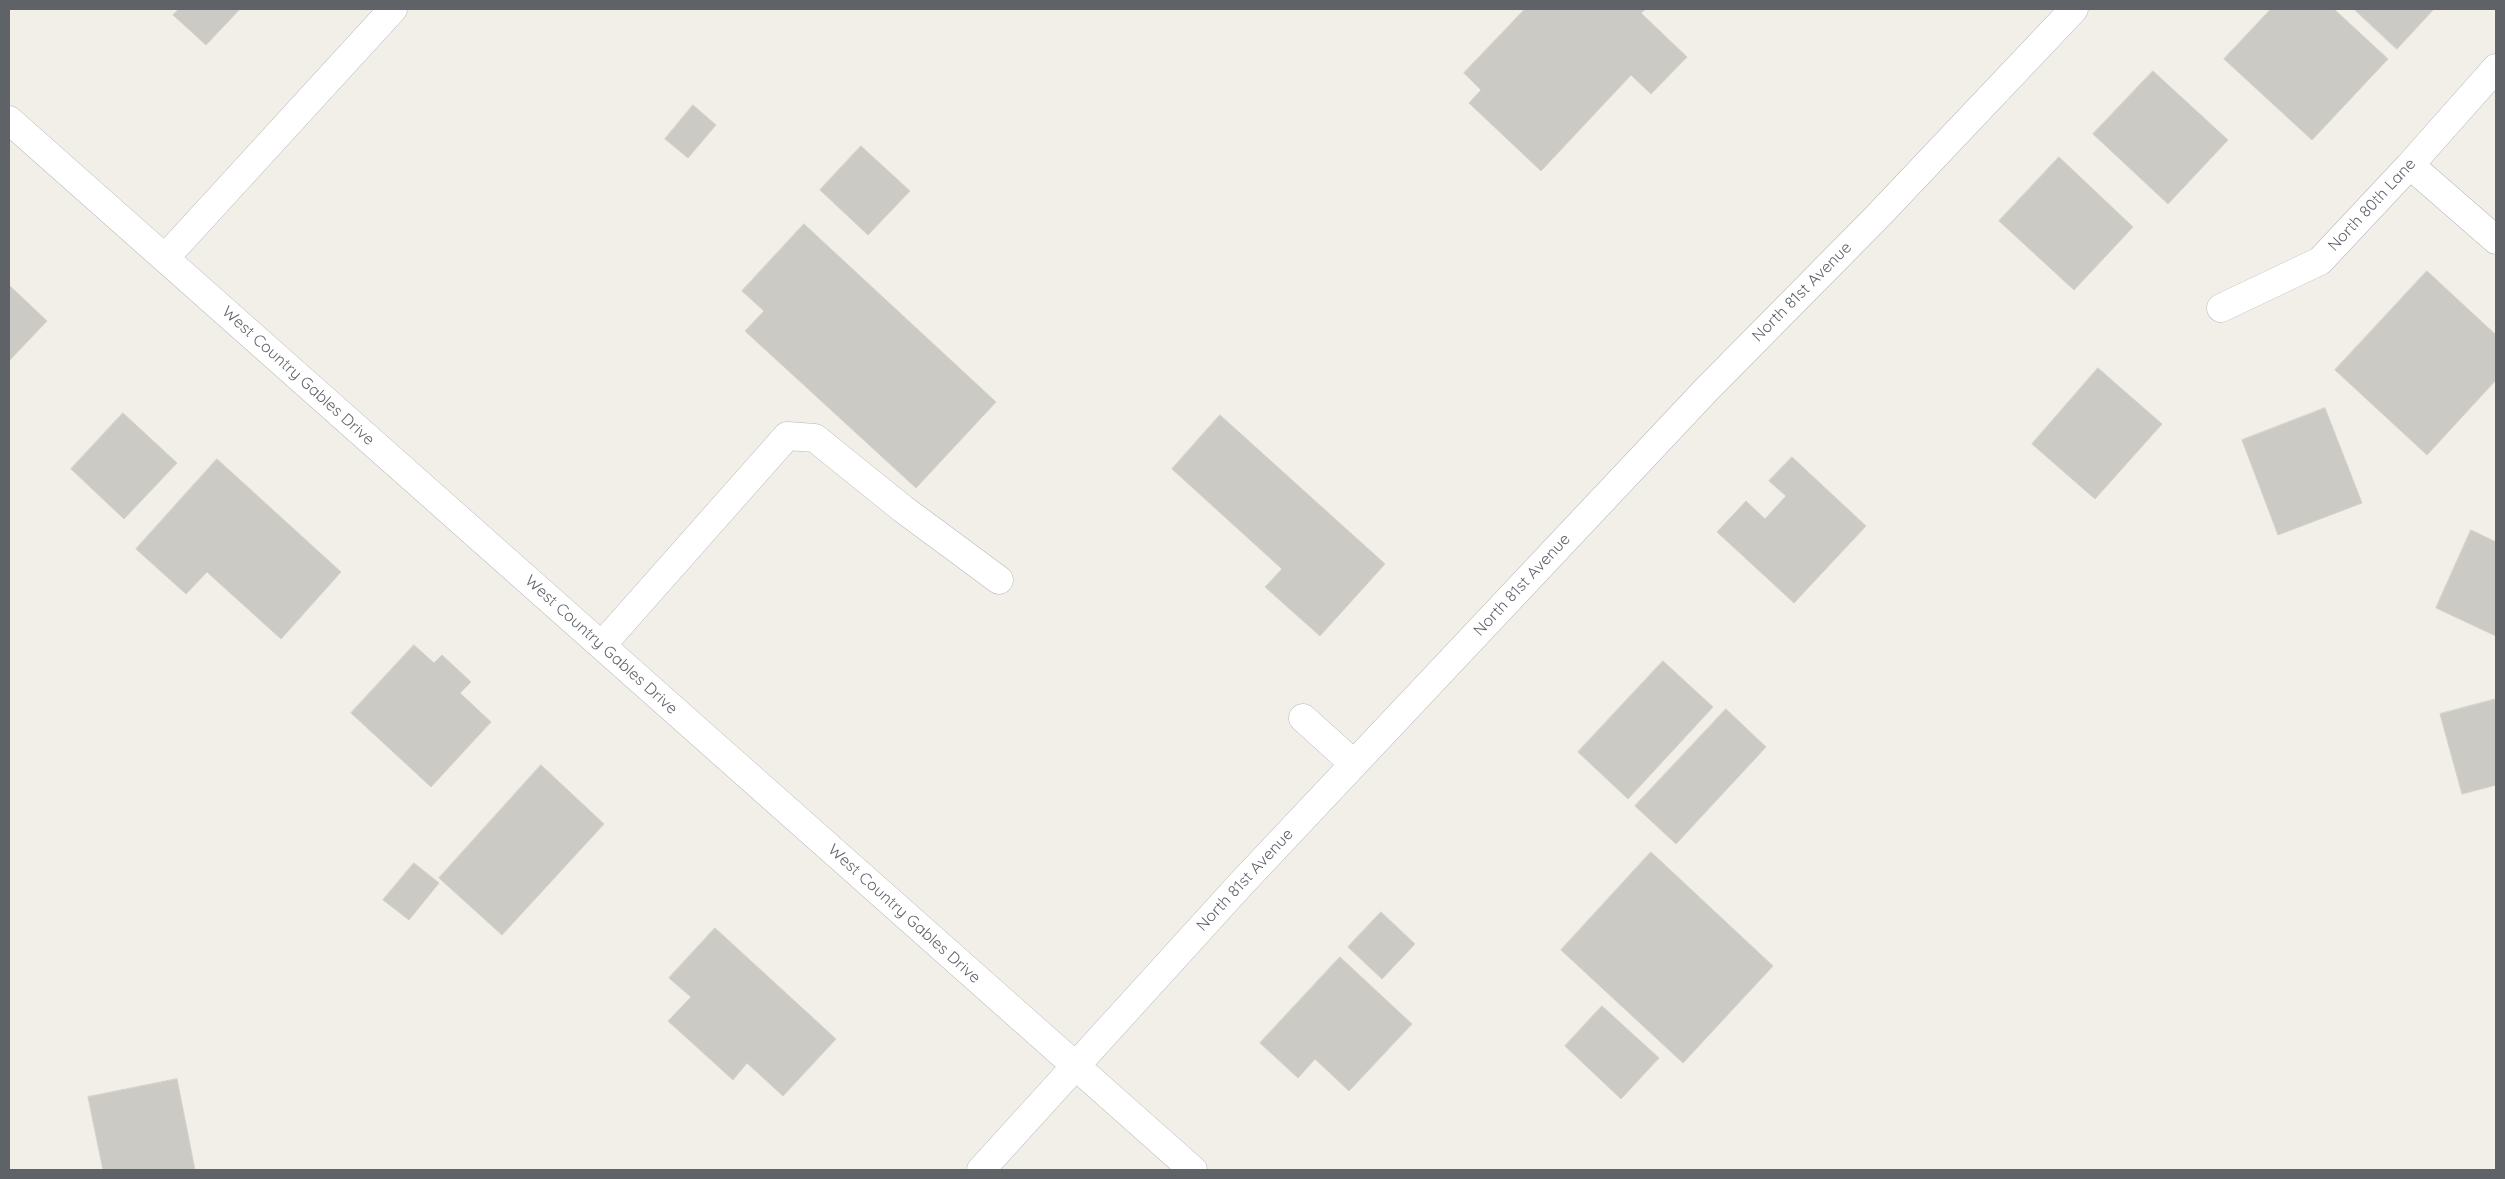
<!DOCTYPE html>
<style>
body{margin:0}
#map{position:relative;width:2505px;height:1179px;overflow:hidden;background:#f1efe8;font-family:Quicksand,sans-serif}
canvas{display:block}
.frame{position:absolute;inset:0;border:10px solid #5f6368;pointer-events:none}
</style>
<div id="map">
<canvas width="2505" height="1179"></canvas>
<div class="frame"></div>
</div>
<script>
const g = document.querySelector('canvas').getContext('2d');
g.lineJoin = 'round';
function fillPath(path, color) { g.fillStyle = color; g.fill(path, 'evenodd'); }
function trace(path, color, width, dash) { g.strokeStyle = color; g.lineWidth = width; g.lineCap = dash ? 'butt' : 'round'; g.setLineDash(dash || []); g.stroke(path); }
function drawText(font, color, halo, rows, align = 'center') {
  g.font = font + ' Quicksand,sans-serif'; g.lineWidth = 4; g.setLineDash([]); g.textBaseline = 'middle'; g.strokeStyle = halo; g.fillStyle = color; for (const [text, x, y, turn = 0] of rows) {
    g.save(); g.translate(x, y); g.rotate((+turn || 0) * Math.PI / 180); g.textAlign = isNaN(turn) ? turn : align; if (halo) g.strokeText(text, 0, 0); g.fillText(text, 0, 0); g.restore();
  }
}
const building = new Path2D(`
 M179,9H240L206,45L173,15Z
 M1525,9H1646L1641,13L1687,57L1651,94L1631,75L1541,171L1469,103L1481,90L1464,73Z
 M2271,9H2334L2388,59L2312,140L2224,59Z
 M2354,9H2434L2397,49Z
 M2153,71L2228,140L2168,204L2093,134Z
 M693,105L716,125L688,158L665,139Z
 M861,146L910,191L868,235L820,190Z
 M2059,157L2133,227L2074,290L1999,221Z
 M804,224L996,402L916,488L745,331L764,311L742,291Z
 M2427,271L2496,335V380L2427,455L2335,370Z
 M9,285L47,321L9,361Z
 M2098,368L2162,424L2095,499L2032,444Z
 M2325,408L2362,503L2278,535L2242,440Z
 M123,413L177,463L124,519L71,469Z
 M1220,415L1385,564L1320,636L1265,587L1282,569L1172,469Z
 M1792,457L1866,526L1794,603L1717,532L1746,501L1765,519L1786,496L1769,481Z
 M217,459L341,572L281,639L207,572L186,594L136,549Z
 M2471,530L2496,542V636L2436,608Z
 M414,645L434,663L442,655L471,682L460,693L491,722L431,787L351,713Z
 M1663,661L1713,707L1628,799L1578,752Z
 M2496,699V785L2462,794L2440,714Z
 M1726,709L1766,747L1676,844L1635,806Z
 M541,765L604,824L502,935L439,878Z
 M1651,852L1773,966L1683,1063L1561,950Z
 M414,863L439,883L409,920L383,900Z
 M1381,912L1415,944L1382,979L1348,947Z
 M715,928L836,1039L783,1096L747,1063L733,1080L668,1021L691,997L669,978Z
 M1340,957L1412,1024L1349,1091L1315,1059L1298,1078L1260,1043Z
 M1602,1006L1659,1058L1621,1099L1565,1046Z
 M177,1079L195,1170H103L88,1097Z`);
const minor = new Path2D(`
 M9,120L1193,1170
 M2410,165L2496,240
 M165,258L393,9
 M2221,308L2320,261L2410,165L2496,68
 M602,645L787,436L815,438L903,509L999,580
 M1303,718L1354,764
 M981,1170L1240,885L1708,388L1876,218L2074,9`);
const streetNames = [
 ["North 80th Lane",2372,205,-47],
 ["North 81st Avenue",1802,292,-45],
 ["West Country Gables Drive",298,376,42],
 ["North 81st Avenue",1522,585,-47],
 ["West Country Gables Drive",601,645,42],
 ["North 81st Avenue",1245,880,-47],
 ["West Country Gables Drive",904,914,42]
];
fillPath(building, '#cccac5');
trace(building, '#d6d1c6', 1);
trace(minor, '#b5b8bc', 29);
trace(minor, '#fff', 28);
drawText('16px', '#5f6368', '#fff', streetNames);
</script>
